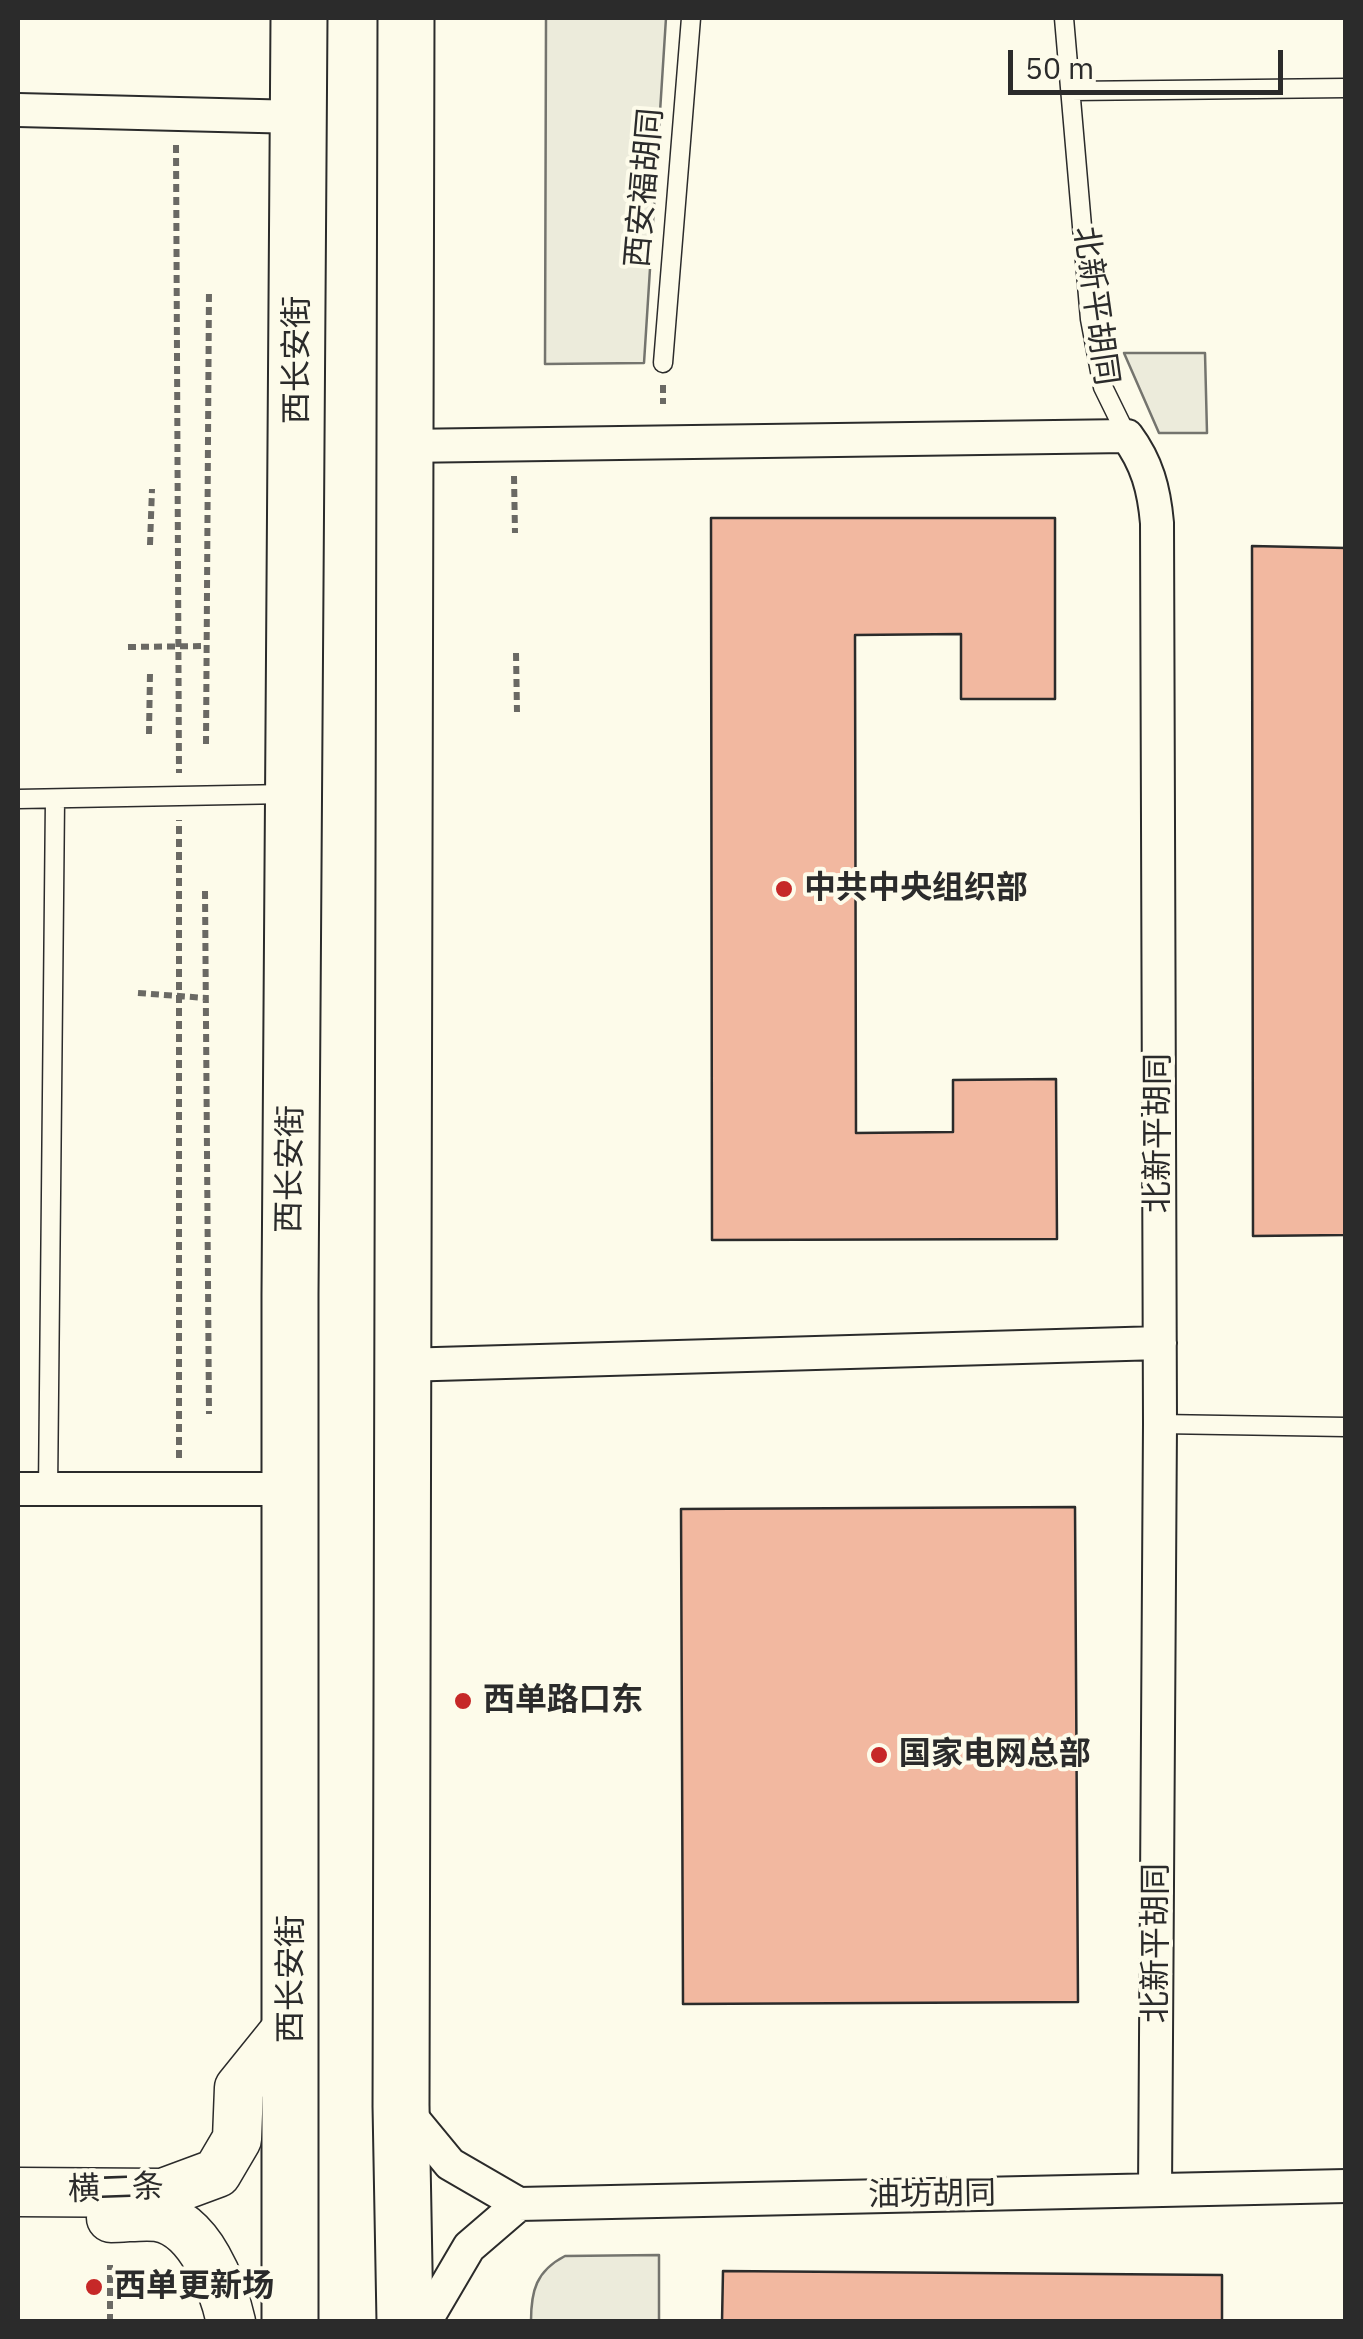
<!DOCTYPE html>
<meta charset="utf-8">
<style>
body{margin:0}
#map{position:relative;width:1363px;height:2339px;overflow:hidden;background:#fdfbea;font-family:"IBM Plex Sans",sans-serif}
canvas{display:block}
.frame{position:absolute;inset:0;border:20px solid #2b2b2b;pointer-events:none}
.scale{position:absolute;left:1008px;top:50px;width:275px;height:45px;box-sizing:border-box;border:5px solid #2b2b2b;border-top:0;padding-left:12px;font-size:30px;line-height:35px;white-space:nowrap;color:#2b2b2b;-webkit-text-stroke:8px #fdfbea;paint-order:stroke}
</style>
<div id="map">
<canvas width="1363" height="2339"></canvas>
<div class="frame"></div>
<div class="scale">50 m</div>
</div>
<script>
const g = document.querySelector('canvas').getContext('2d');
g.lineJoin = 'round';
function fillPath(path, color) { g.fillStyle = color; g.fill(path, 'evenodd'); }
function trace(path, color, width, dash) { g.strokeStyle = color; g.lineWidth = width; g.lineCap = dash ? 'butt' : 'round'; g.setLineDash(dash || []); g.stroke(path); }
function drawText(font, color, halo, rows, align = 'center') {
  g.font = font + ' "IBM Plex Sans","Noto Sans SC",sans-serif'; g.lineWidth = 8; g.setLineDash([]); g.textBaseline = 'middle'; g.strokeStyle = halo; g.fillStyle = color; for (const [text, x, y, turn = 0] of rows) {
    g.save(); g.translate(x, y); g.rotate((+turn || 0) * Math.PI / 180); g.textAlign = isNaN(turn) ? turn : align; if (halo) g.strokeText(text, 0, 0); g.fillText(text, 0, 0); g.restore();
  }
}
const green = new Path2D(`
 M546,18H666L644,363L545,364Z
 M1124,353H1205L1207,433H1159Z
 M659,2255V2321H531C531,2291 536,2271 565,2256Z`);
const building = new Path2D(`
 M711,518H1055V699H961V634L855,635L856,1133L953,1132V1080L1056,1079L1057,1239L712,1240Z
 M1252,546L1346,548V1235L1253,1236Z
 M1075,1507L1078,2002L683,2004L681,1509Z
 M723,2271L1222,2275V2322H722Z`);
const path = new Path2D(`
 M176,145L179,773
 M663,385V404
 M514,476L515,533
 M150,545L152,489
 M128,647L206,646
 M516,653L517,712
 M149,734L150,673
 M206,744L209,289
 M205,891L209,1414
 M138,993L206,998
 M179,1458V820
 M110,2322V2265`);
const lane = new Path2D(`
 M1064,18L1090,319L1103,387L1127,436
 M1071,91L1346,88
 M663,363L691,18
 M18,799L287,794
 M1160,1424L1346,1427
 M48,1490L55,799`);
const street = new Path2D(`
 M18,110L299,117
 M403,446L1127,436C1147,463 1154,489 1157,523L1160,1424L1155,2190
 M402,1365L1160,1343
 M18,1489H291
 M403,2107L450,2164L519,2204L1346,2186
 M425,2322L469,2247L519,2204`);
const secondary = new Path2D(`
 M18,2192L163,2193L217,2173L237,2139L239,2088L293,2021
 M111,2218C126,2218 143,2215 158,2217C200,2224 223,2286 231,2322`);
const highway = new Path2D(`
 M290,2322V1294L299,18
 M405,2322L401,2105L406,18`);
const markers = [
 [784,889,10,"#c62828"],
 [463,1701,10,"#c62828"],
 [879,1755,10,"#c62828"],
 [94,2287,10,"#c62828"]
];
const streetNames = [
 ["西安福胡同",645,188,-85],
 ["北新平胡同",1095,306,82],
 ["西长安街",298,360,-90],
 ["北新平胡同",1159,1133,-90],
 ["西长安街",291,1169,-89],
 ["北新平胡同",1157,1943,-90],
 ["西长安街",292,1979,-90],
 ["横二条",116,2189,-2],
 ["油坊胡同",932,2195,-1]
];
const poiNames = [
 ["中共中央组织部",804,889],
 ["西单路口东",483,1701],
 ["国家电网总部",899,1755],
 ["西单更新场",114,2287]
];
fillPath(green, '#ecebdb');
trace(green, '#74746e', 2.5);
fillPath(building, '#f2b8a0');
trace(building, '#2b2b2b', 2.5);
trace(lane, '#2b2b2b', 21);
trace(street, '#2b2b2b', 36);
trace(secondary, '#2b2b2b', 51);
trace(highway, '#2b2b2b', 59);
trace(path, '#6a6964', 6, [8, 5]);
trace(lane, '#fdfbea', 18);
trace(street, '#fdfbea', 32);
trace(secondary, '#fdfbea', 48);
trace(highway, '#fdfbea', 55);
for (const [x, y, r, color] of markers) { const dot = new Path2D(); dot.arc(x, y, r, 0, 2 * Math.PI); g.fillStyle = color; g.fill(dot); trace(dot, '#fdfbea', 4); }
drawText('32px', '#2b2b2b', '#fdfbea', streetNames);
drawText('bold 32px', '#2b2b2b', '#fdfbea', poiNames, 'left');
</script>
